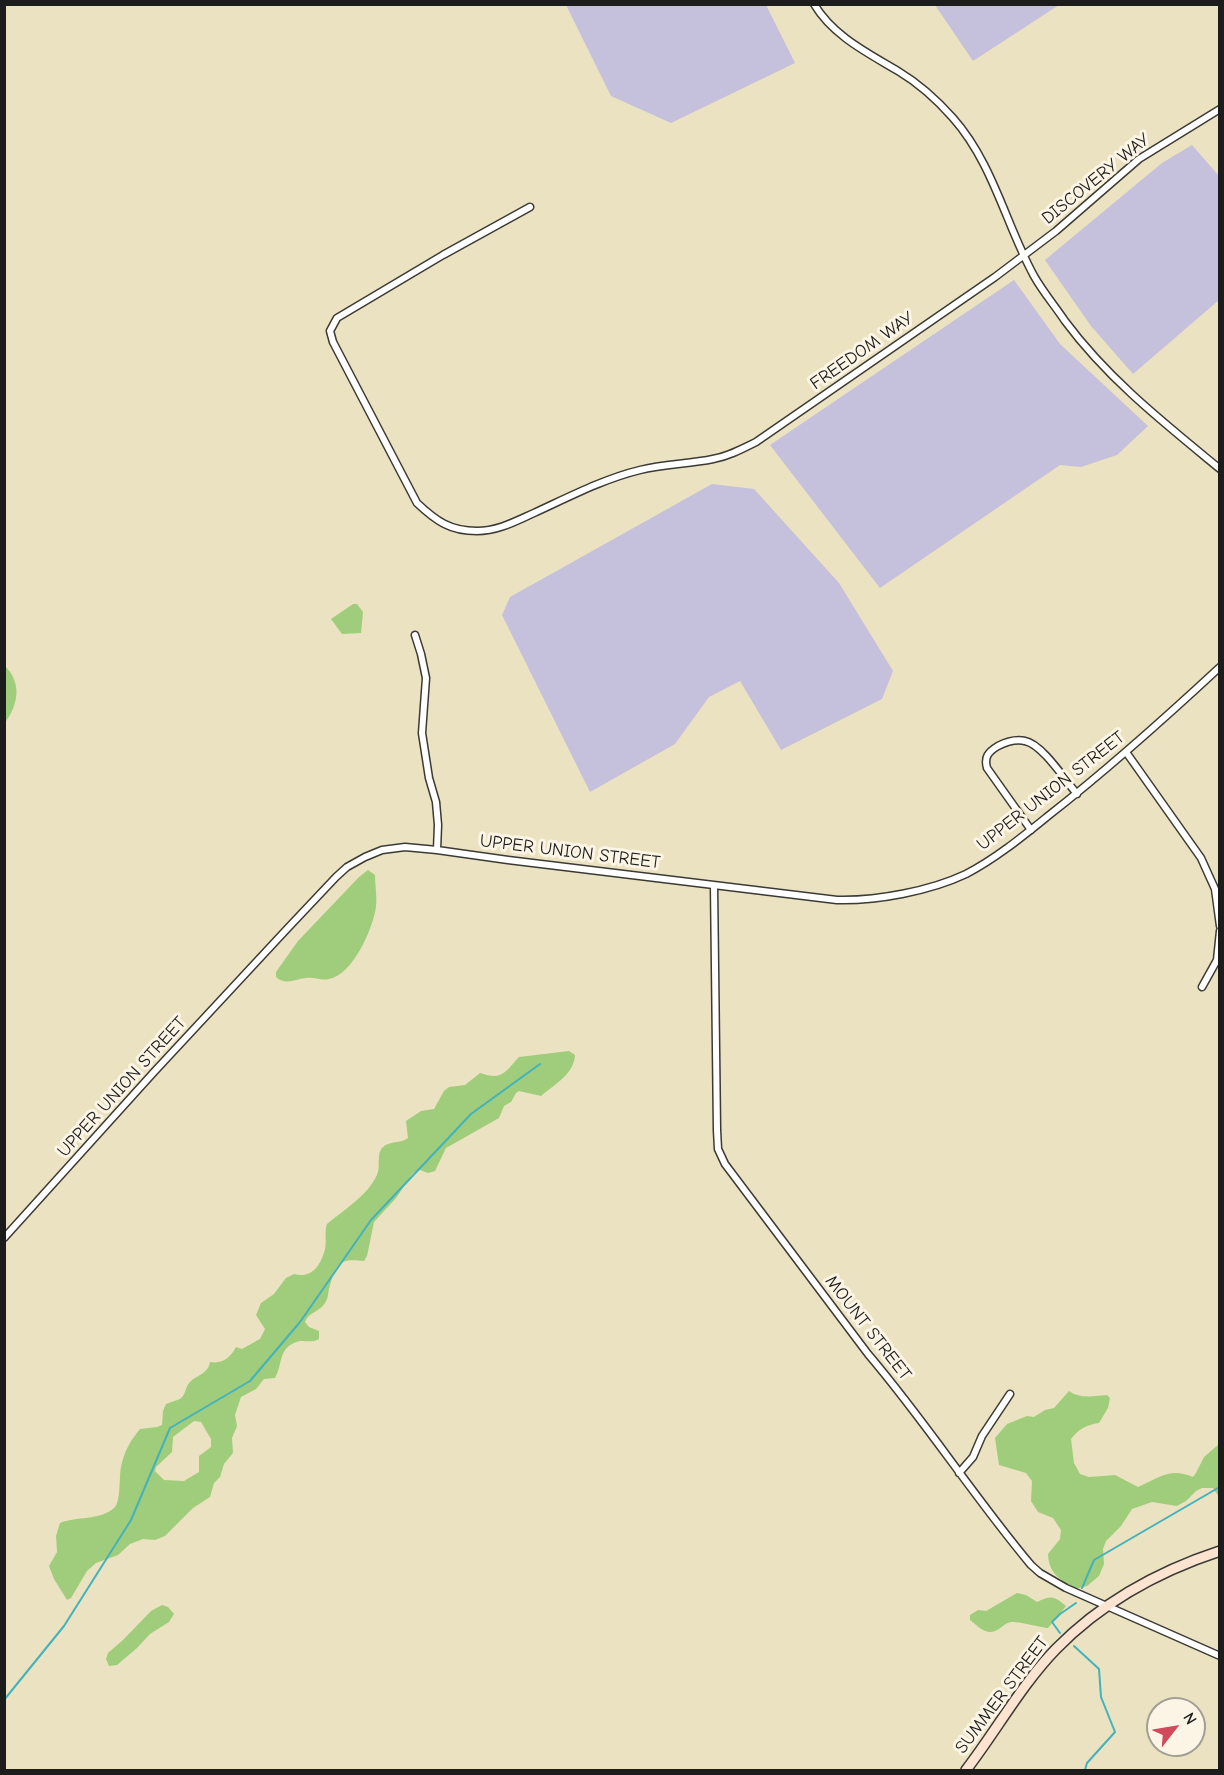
<!DOCTYPE html>
<style>
body{margin:0}
#map{position:relative;width:1224px;height:1775px;overflow:hidden;background:#eae2c0;font-family:"Comic Neue",sans-serif}
canvas{display:block}
.frame{position:absolute;inset:0;border:6px solid #1c1c1c;pointer-events:none}
.north{position:absolute;left:1146px;top:1697px;width:60px;height:60px;box-sizing:border-box;background:#fcf5e5;border:2px solid #a29e95;border-radius:50%;rotate:59deg;font-size:16px;font-weight:700;line-height:24px;text-align:center;color:#1c1c1c}
.north::after{content:'';display:block;margin:auto;width:21px;height:27px;background:#d1495b;clip-path:polygon(50% 0,100% 100%,50% 72%,0 100%)}
</style>
<div id="map">
<canvas width="1224" height="1775"></canvas>
<div class="frame"></div>
<div class="north">N</div>
</div>
<script>
const g = document.querySelector('canvas').getContext('2d');
g.lineJoin = 'round';
function fillPath(path, color) { g.fillStyle = color; g.fill(path, 'evenodd'); }
function trace(path, color, width, dash) { g.strokeStyle = color; g.lineWidth = width; g.lineCap = dash ? 'butt' : 'round'; g.setLineDash(dash || []); g.stroke(path); }
function drawText(font, color, halo, rows, align = 'center') {
  g.font = font + ' "Comic Neue",sans-serif'; g.lineWidth = 6; g.setLineDash([]); g.textBaseline = 'middle'; g.strokeStyle = halo; g.fillStyle = color; for (const [text, x, y, turn = 0] of rows) {
    g.save(); g.translate(x, y); g.rotate((+turn || 0) * Math.PI / 180); g.textAlign = isNaN(turn) ? turn : align; if (halo) g.strokeText(text, 0, 0); g.fillText(text, 0, 0); g.restore();
  }
}
const industrial = new Path2D(`
 M566,5H766L795,63L671,123L611,96Z
 M935,5H1059L973,61Z
 M1192,145L1219,176V300L1133,374L1091,326L1045,260L1162,163Z
 M1014,280L1060,344L1148,426L1117,455L1081,467L1060,465L880,588L770,445Z
 M712,484L754,489L839,583L893,671L882,699L781,750L740,681L709,697L675,744L590,792L502,615L510,597Z`);
const green = new Path2D(`
 M353,604H357L363,612L361,633L342,634L331,619Z
 M6,667C22,684 18,705 5,723L4,668Z
 M368,870L375,875C375,887 378,901 375,912C371,932 352,975 329,979C322,981 314,977 306,978C295,979 286,986 276,977V972L298,941L359,877Z
 M569,1051L575,1055C574,1074 555,1084 541,1096L519,1091L516,1093L511,1102L504,1106L499,1118L446,1148L435,1171L428,1173L420,1170L413,1173L396,1198L374,1222L367,1256L364,1261C338,1258 336,1264 329,1289C328,1294 328,1299 325,1303C320,1312 308,1312 305,1322L309,1327L319,1331V1339C310,1344 304,1339 296,1342C278,1349 283,1364 275,1378L264,1379L256,1389L241,1397L235,1415L237,1426L232,1438L233,1453L224,1464L220,1477L214,1483L210,1497L193,1508L165,1536L155,1540L143,1539L130,1544L118,1555L96,1563L87,1571L71,1598L67,1600L54,1579L49,1566L57,1552L56,1536L60,1523C76,1516 100,1521 114,1508C121,1503 119,1476 121,1467C124,1452 130,1441 140,1429L157,1427L162,1425L163,1411L166,1404C170,1402 176,1401 180,1399C186,1395 185,1387 190,1382C197,1375 208,1374 210,1362C223,1364 230,1358 236,1347L242,1349L260,1339L265,1329L256,1315L261,1303L274,1294L286,1278L294,1274C312,1279 321,1265 325,1249C327,1240 324,1232 327,1224C345,1209 367,1196 377,1175C381,1166 376,1156 382,1148C389,1140 401,1144 408,1138L406,1121L421,1111L434,1109L444,1091L449,1087L465,1085L480,1073C502,1081 505,1072 519,1057ZM194,1421L201,1422L211,1439V1447L199,1456V1472L184,1481L164,1480L155,1471L156,1467L172,1452L173,1437Z
 M1069,1391C1080,1399 1094,1396 1107,1395L1110,1398L1108,1408L1099,1423C1086,1425 1079,1429 1071,1439L1074,1463L1080,1474L1089,1477L1115,1475L1138,1487C1159,1478 1170,1467 1193,1477L1196,1473L1204,1457L1219,1444V1497L1213,1488H1202L1196,1491L1186,1501L1177,1506L1152,1502L1132,1509L1121,1526L1106,1541L1103,1549L1104,1564L1099,1576L1087,1586L1075,1589C1059,1578 1049,1574 1048,1554L1060,1539L1061,1530L1053,1518L1038,1512L1031,1501L1032,1481L1026,1473L999,1465L995,1438L1007,1424L1027,1416L1034,1417L1045,1410L1054,1408Z
 M1017,1593L1026,1595L1037,1602C1051,1595 1054,1596 1066,1606L1048,1628C1040,1627 1017,1621 1011,1622C1006,1623 1003,1626 999,1629C987,1637 979,1627 970,1620V1615L978,1610L986,1611Z
 M162,1605L168,1607L174,1614L169,1622L150,1634L137,1648L117,1665L109,1666L106,1659L108,1653L123,1640L151,1611Z`);
const stream = new Path2D(`
 M1082,1588L1094,1560L1218,1488
 M1060,1633L1052,1622L1060,1614L1076,1603
 M1074,1646L1099,1669L1101,1697L1115,1732L1087,1763L1085,1770
 M4,1700L64,1626L131,1520L170,1428L250,1381L300,1322L371,1220L471,1114L540,1064`);
const minor = new Path2D(`
 M814,4C833,36 868,53 898,71C918,83 938,101 953,118C993,163 1006,225 1034,276C1043,292 1055,306 1065,321C1108,379 1164,423 1220,469
 M530,207L443,255L337,318L330,331L333,342L417,503C436,521 450,531 477,531C498,531 516,521 534,513C569,497 603,479 640,470C664,464 689,464 713,459C729,456 742,449 756,442L995,277L1056,231L1139,159L1220,109
 M415,635L421,654L426,678L422,733L429,778L436,802L438,825L437,850
 M1126,752L1201,858L1215,889L1220,926
 M1031,830L987,768C984,757 988,752 998,746C1006,742 1016,739 1025,741C1042,744 1065,780 1077,794
 M714,885L717,1130L718,1149L725,1164L868,1354C926,1422 974,1497 1031,1565L1040,1573L1066,1588L1220,1656
 M1202,987L1217,960L1220,931
 M4,1238L154,1072L286,930L336,877L347,867L365,857L382,850L405,847L437,850L508,860L837,900C877,901 930,891 966,874C995,859 1022,837 1048,816C1107,770 1164,719 1220,667
 M959,1473L973,1457L982,1436L1010,1394`);
const secondary = new Path2D(`
 M966,1770C996,1731 1022,1684 1056,1649C1101,1603 1159,1571 1220,1551`);
const streetNames = [
 ["DISCOVERY WAY",1096,179,-39],
 ["FREEDOM WAY",862,351,-35],
 ["UPPER UNION STREET",1051,791,-38],
 ["UPPER UNION STREET",570,852,7],
 ["UPPER UNION STREET",122,1087,-48],
 ["MOUNT STREET",868,1328,52],
 ["SUMMER STREET",1002,1695,-53]
];
fillPath(industrial, '#c5c0db');
fillPath(green, '#a0cd7b');
trace(stream, '#42b2bc', 2);
trace(minor, '#3b3a35', 9);
trace(secondary, '#3b3a35', 12);
trace(minor, '#fff', 6);
trace(secondary, '#fde4d1', 9);
drawText('18px', '#1c1c1c', '#fcf5e5', streetNames);
</script>
